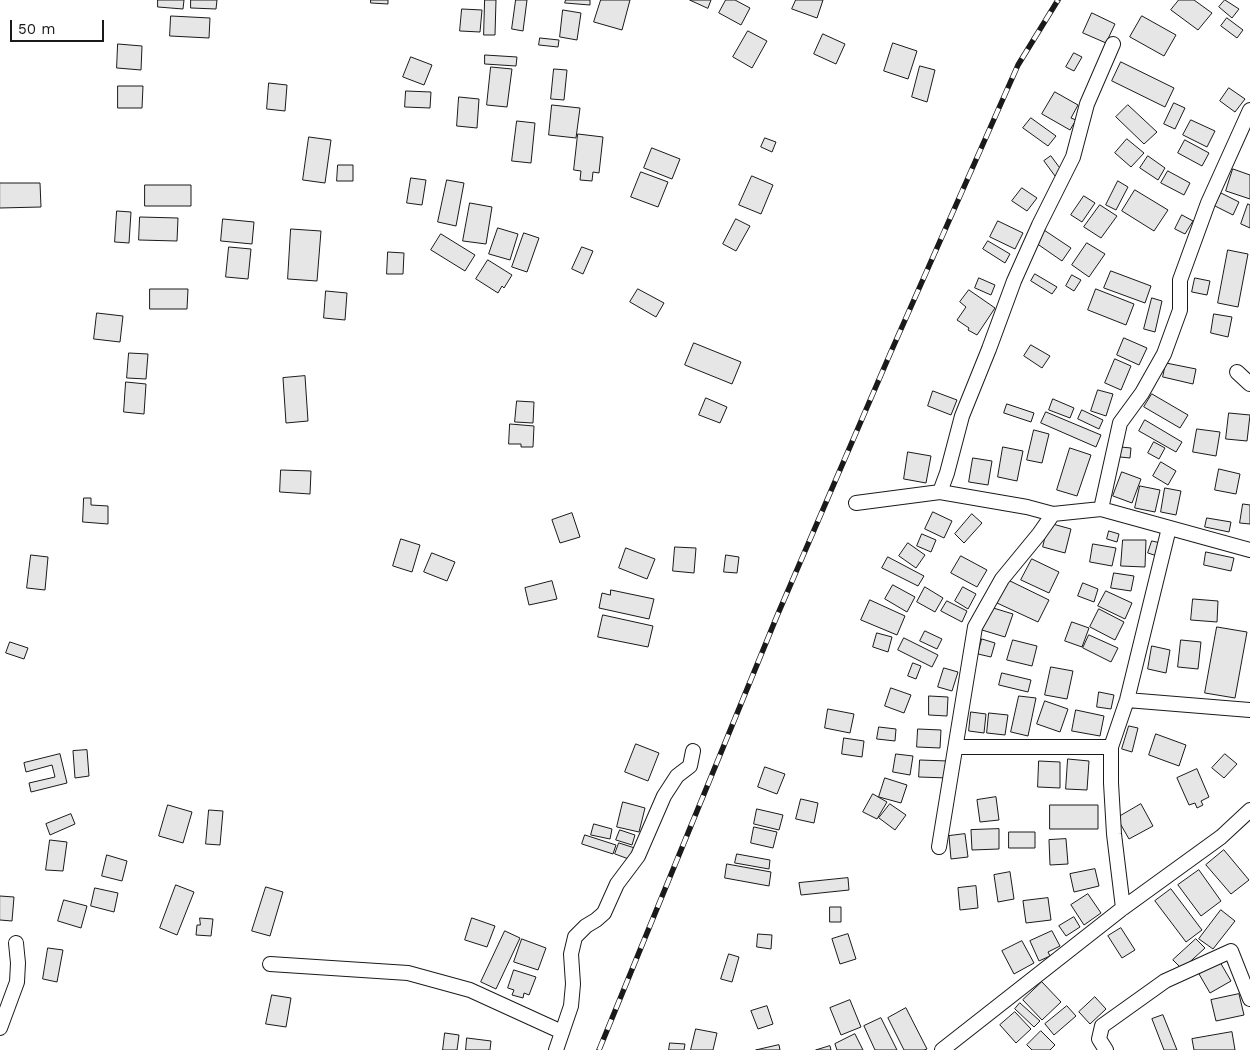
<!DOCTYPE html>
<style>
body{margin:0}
#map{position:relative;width:1250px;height:1050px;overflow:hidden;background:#fff;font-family:"Work Sans",sans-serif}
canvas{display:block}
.scale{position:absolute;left:10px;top:20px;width:94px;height:22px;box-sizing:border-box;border:2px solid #1a1a1a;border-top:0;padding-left:6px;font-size:15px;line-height:18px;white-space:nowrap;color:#1a1a1a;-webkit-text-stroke:4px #fff;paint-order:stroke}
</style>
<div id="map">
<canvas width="1250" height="1050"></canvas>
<div class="scale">50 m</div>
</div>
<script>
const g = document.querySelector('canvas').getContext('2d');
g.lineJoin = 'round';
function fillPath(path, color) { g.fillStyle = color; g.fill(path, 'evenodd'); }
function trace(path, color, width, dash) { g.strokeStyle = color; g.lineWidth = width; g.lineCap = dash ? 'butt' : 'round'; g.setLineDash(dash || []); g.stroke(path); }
const building = new Path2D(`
 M158,0H184L183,9L158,7Z
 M191,0H217L216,9L191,8Z
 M371,0H388V4L371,3Z
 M485,0H496L495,35H484Z
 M516,0H527L523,31L512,29Z
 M566,0H590V5L565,3Z
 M601,0H630L622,30L594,22Z
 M690,0H711L708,8Z
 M726,0H735L750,8L741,25L719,13Z
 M796,0H823L817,18L792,9Z
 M1179,0H1194L1212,13L1198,30L1171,10Z
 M1225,0L1239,9L1232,18L1219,7Z
 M462,9L482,10L480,32L460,31Z
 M563,10L581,13L577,40L560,37Z
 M1092,13L1115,24L1106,43L1083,33Z
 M171,16L210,18L209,38L170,36Z
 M1142,16L1176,35L1164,56L1130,37Z
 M1227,18L1243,30L1237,38L1221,26Z
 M748,31L767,41L752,68L733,57Z
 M823,34L845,44L836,64L814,54Z
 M540,38L559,40L558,47L539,45Z
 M893,43L917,51L908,79L884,71Z
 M118,44L142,46L141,70L117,68Z
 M1074,53L1082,57L1074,71L1066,67Z
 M485,55L517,57L516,66L485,64Z
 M411,57L432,65L424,85L403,77Z
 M1121,62L1174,88L1165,107L1112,81Z
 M920,66L935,70L927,102L912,97Z
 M491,67L512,69L507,107L487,105Z
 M554,69L567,70L564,100L551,99Z
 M269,83L287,85L285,111L267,109Z
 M118,86H143L142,108H118Z
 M1229,88L1245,99L1235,112L1220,101Z
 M406,91L431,92L430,108L405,107Z
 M1055,92L1078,105L1071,118L1076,120L1070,130L1042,114Z
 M459,97L479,99L477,128L457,126Z
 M1174,103L1185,108L1175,129L1164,124Z
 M552,105L580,108L576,138L549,135Z
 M1128,105L1157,132L1144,144L1116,117Z
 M1031,118L1056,136L1048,146L1023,128Z
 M1191,120L1215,131L1207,147L1183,135Z
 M517,121L535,123L531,163L512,161Z
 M578,134L603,137L599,173L593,172L592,181L580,180L581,171L574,170Z
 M309,137L331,140L325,183L303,180Z
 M765,138L776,142L772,152L761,147Z
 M1127,139L1144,153L1131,167L1115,153Z
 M1185,140L1209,153L1202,166L1178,153Z
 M652,148L680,159L672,179L644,168Z
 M1051,156L1062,171L1055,176L1044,161Z
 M1148,156L1165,168L1158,180L1140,168Z
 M338,165H353V181H337Z
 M1233,169L1250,175V199L1226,191Z
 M1168,171L1190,183L1184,195L1161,183Z
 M641,172L668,182L658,207L631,197Z
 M752,176L773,185L761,214L739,205Z
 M411,178L426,180L422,205L407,203Z
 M447,180L464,183L456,226L438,222Z
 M1118,181L1128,187L1116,210L1106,205Z
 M0,183H40L41,207L0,208Z
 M145,185H191V206H145Z
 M1022,188L1037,198L1027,211L1012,201Z
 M1135,190L1168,210L1154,231L1122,211Z
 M1221,193L1239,202L1233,215L1215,206Z
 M1084,196L1095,203L1082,222L1071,215Z
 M470,203L492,207L486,244L463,241Z
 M1248,204L1250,205V228L1241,224Z
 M1100,205L1117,216L1101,238L1084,227Z
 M117,211L131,212L129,243L115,242Z
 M1182,215L1193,221L1185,234L1175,229Z
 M140,217L178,218L177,241L139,240Z
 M223,219L254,222L252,244L221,241Z
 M736,219L750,226L736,251L723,244Z
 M998,221L1023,233L1015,249L990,237Z
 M498,228L518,234L510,260L489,254Z
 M291,229L321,231L317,281L288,279Z
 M1044,230L1071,248L1062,261L1036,243Z
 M524,233L539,238L527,272L512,267Z
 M441,234L475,255L465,271L431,250Z
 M988,241L1010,254L1005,263L983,249Z
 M1087,243L1105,254L1089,277L1072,265Z
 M229,247L251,249L248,279L226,277Z
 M582,247L593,251L583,274L572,269Z
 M1228,250L1248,254L1238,307L1218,303Z
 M388,252L404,253L403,274H387Z
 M488,260L512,275L504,288L502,286L498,293L476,279Z
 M1111,271L1151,286L1145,303L1104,288Z
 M1035,274L1057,287L1052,294L1031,281Z
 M1072,275L1081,280L1074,291L1066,286Z
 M979,278L995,285L991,295L975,288Z
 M1195,278L1210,281L1207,295L1192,292Z
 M150,289H188L187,309H150Z
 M638,289L664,303L656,317L630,302Z
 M1096,289L1134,304L1126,325L1088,310Z
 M969,290L995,308L977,335L968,330L969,328L957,320L966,307L960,302Z
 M326,291L347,293L345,320L324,318Z
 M1152,298L1162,301L1155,332L1144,329Z
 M97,313L123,316L120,342L94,339Z
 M1214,314L1232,317L1228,337L1211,333Z
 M1124,338L1147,348L1139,365L1117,355Z
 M694,343L741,362L732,384L685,365Z
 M1031,345L1050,356L1042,368L1024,356Z
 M129,353L148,354L146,379L127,378Z
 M1115,359L1131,366L1121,390L1105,383Z
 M1166,363L1196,369L1193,384L1163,377Z
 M305,376L308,421L286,423L283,378Z
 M126,382L146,384L144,414L124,412Z
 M1098,390L1113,394L1106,416L1091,411Z
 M933,391L957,400L951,415L928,406Z
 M1152,394L1188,415L1180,428L1144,407Z
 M706,398L727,407L720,423L699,415Z
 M1053,399L1074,408L1070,418L1049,410Z
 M517,401L534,402L533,423L515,422Z
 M1007,404L1034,413L1031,422L1004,413Z
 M1082,410L1103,420L1099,429L1078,419Z
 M1046,412L1101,435L1096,447L1041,423Z
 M1229,413L1250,415L1247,441L1226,439Z
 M1145,420L1182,442L1176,452L1139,431Z
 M510,424L534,426L533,447H521V444H509Z
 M1197,429L1220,432L1216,456L1193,452Z
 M1034,430L1049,434L1042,463L1027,460Z
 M1154,442L1165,448L1159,459L1148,453Z
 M1003,447L1023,451L1017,481L998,477Z
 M1121,447L1131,448L1130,458L1120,457Z
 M1070,448L1091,455L1077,496L1057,490Z
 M908,452L931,456L926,483L904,479Z
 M973,458L992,461L988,485L969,482Z
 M1161,462L1176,471L1168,485L1153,476Z
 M1219,469L1240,474L1236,494L1215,490Z
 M281,470L311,471L310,494L280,492Z
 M1122,472L1141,479L1132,503L1113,496Z
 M1140,486L1160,490L1155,512L1135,508Z
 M1165,488L1181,491L1176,515L1161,512Z
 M84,498H91V505L108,506V524L83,522Z
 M1243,504L1250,505V524L1240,523Z
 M933,512L952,521L944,538L925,529Z
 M572,513L580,537L560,543L552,520Z
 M972,514L982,523L964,543L955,534Z
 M1207,518L1231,522L1229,532L1205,527Z
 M1049,523L1071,529L1065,553L1043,547Z
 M1109,531L1119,534L1117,542L1107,539Z
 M922,534L936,540L931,552L917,546Z
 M401,539L420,545L412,572L393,566Z
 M1123,540H1146L1145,567L1121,566Z
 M1152,541L1161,543L1157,556L1148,553Z
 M908,543L925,555L916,568L899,556Z
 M1093,544L1116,548L1112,566L1090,562Z
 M675,547L696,548L694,573L673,571Z
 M626,548L655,559L647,579L619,568Z
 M1206,552L1234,558L1231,571L1204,565Z
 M432,553L455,562L447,581L424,572Z
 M31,555L48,557L45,590L27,588Z
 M726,555L739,557L737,573L724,572Z
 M961,556L987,570L977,587L951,573Z
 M888,557L924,576L918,586L882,568Z
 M1032,559L1059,572L1049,593L1021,580Z
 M1114,573L1134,576L1131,591L1111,588Z
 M1008,580L1049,600L1038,622L997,603Z
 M552,581L557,599L529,605L525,588Z
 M1083,583L1098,589L1094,602L1078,596Z
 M893,585L915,597L907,612L885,599Z
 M925,587L943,598L935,612L917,602Z
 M963,587L976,594L968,609L955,601Z
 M611,590L654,599L649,619L599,608L602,593L610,595Z
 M1106,591L1132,603L1125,619L1098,606Z
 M1193,599L1218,601L1217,622L1191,620Z
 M870,600L905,616L897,635L861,620Z
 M947,601L967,611L962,622L941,611Z
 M990,607L1013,614L1005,637L982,630Z
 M1099,609L1124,622L1115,640L1090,627Z
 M603,615L653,626L648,647L598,637Z
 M1072,622L1089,628L1082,647L1065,641Z
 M1217,627L1247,632L1235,698L1205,693Z
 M925,631L942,639L937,649L920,641Z
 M877,633L892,637L888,652L873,647Z
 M1089,635L1118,648L1111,662L1083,648Z
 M904,638L938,655L932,667L898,650Z
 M982,639L995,643L991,657L978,654Z
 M1013,640L1037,646L1032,666L1007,660Z
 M1181,640L1201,642L1198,669L1178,667Z
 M10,642L28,648L24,659L6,653Z
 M1152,646L1170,650L1166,673L1148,669Z
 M913,663L921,666L916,679L908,676Z
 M1051,667L1073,671L1067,699L1045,695Z
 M944,668L958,672L952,691L938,687Z
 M1002,673L1031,680L1028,692L999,685Z
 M891,688L911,695L904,713L885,706Z
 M1099,692L1114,695L1111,709L1097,707Z
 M929,696L948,697L947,716L929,715Z
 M1019,696L1036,698L1028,736L1011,732Z
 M1045,701L1068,709L1060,732L1037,724Z
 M828,709L854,714L850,733L825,728Z
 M1076,710L1104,716L1100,736L1072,731Z
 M971,712L986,714L984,733L969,731Z
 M989,713L1008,715L1005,735L987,733Z
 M1129,726L1138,728L1132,752L1122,749Z
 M879,727L896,729L895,741L877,739Z
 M918,729L941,730L940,748L917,747Z
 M1156,734L1186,745L1179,766L1149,755Z
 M844,738L864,741L862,757L842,754Z
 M636,744L659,753L648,781L625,772Z
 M87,750L89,776L75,778L73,751Z
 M60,754L67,783L31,792L29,783L55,777L52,765L26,772L24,763Z
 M896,754L913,756L910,775L893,772Z
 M1225,754L1237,764L1224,778L1212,768Z
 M1068,759L1089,761L1087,790L1066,789Z
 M920,760L948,761V778L919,777Z
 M1039,761L1060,762V788L1038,787Z
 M765,767L785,774L777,794L758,787Z
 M1197,769L1209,797L1201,801L1203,805L1197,808L1195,803L1189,805L1177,778Z
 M885,778L907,785L901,803L879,797Z
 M873,794L887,802L877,819L863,812Z
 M996,797L999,820L980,822L977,800Z
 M801,799L818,803L814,823L796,819Z
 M623,802L645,808L639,832L617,827Z
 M890,804L906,815L895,830L879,818Z
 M1141,804L1153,826L1129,839L1117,818Z
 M168,805L192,812L183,843L159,836Z
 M1050,805H1098V829H1050Z
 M757,809L783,815L779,830L754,824Z
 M209,810L223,811L220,845L206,844Z
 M71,814L75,824L50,835L46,824Z
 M594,824L612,829L610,839L591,835Z
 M754,827L777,832L773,848L751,843Z
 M999,829V849L972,850L971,830Z
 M620,830L635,835L632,845L616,840Z
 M1009,832H1035V848H1009Z
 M965,834L968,857L951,859L949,836Z
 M585,835L616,845L613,854L582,844Z
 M1066,839L1068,864L1050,865L1049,840Z
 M50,840L67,842L63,871L46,870Z
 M619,843L638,849L634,861L615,854Z
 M1224,850L1249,880L1231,894L1206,865Z
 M737,854L770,860L769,869L735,863Z
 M107,855L127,861L122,881L102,876Z
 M727,864L771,872L769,886L725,878Z
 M1095,869L1099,886L1074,892L1070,874Z
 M1199,870L1221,901L1201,916L1178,885Z
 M1010,872L1014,899L998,902L994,875Z
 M848,878L849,890L801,895L799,883Z
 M176,885L194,892L177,935L160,928Z
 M976,886L978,908L960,910L958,888Z
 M266,887L283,892L270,936L252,931Z
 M95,888L118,893L114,912L91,906Z
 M1171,889L1202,930L1186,942L1155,901Z
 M1088,894L1101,913L1084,925L1071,905Z
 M0,896L14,897L12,921L0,920Z
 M1048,898L1051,920L1026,923L1023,901Z
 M64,900L87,906L81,928L58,921Z
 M830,907H841V922H830Z
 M1221,910L1235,921L1213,949L1199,939Z
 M1074,917L1080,927L1066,936L1059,926Z
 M200,918L213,919L211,936L196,935L197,925H200Z
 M472,918L495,926L487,947L465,940Z
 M1121,928L1135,950L1122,958L1108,936Z
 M505,931L520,938L496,989L481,982Z
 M1052,931L1060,946L1048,952L1050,956L1039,961L1030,941Z
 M758,934L772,935L771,949L757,947Z
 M848,934L856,959L840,964L832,939Z
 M522,939L546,948L538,970L514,962Z
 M1196,939L1205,948L1182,969L1173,960Z
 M1022,941L1034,963L1014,974L1002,951Z
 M48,948L63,950L57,982L43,979Z
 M729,954L739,957L732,982L721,979Z
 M1220,962L1231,981L1210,993L1199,974Z
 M514,970L536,977L529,995L524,993L523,998L512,995L514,990L508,988Z
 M1042,982L1061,1002L1042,1020L1023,1000Z
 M1239,994L1244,1015L1216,1021L1211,1000Z
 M272,995L291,998L286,1027L266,1024Z
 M1095,997L1106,1009L1090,1024L1079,1012Z
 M850,1000L861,1027L841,1035L830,1008Z
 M1020,1003L1040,1021L1034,1027L1015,1009Z
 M767,1006L773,1024L758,1029L751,1011Z
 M1067,1006L1076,1016L1054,1035L1045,1024Z
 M906,1008L927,1049L924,1050H904L888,1018Z
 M1015,1012L1031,1029L1016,1043L1000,1025Z
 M1163,1015L1177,1050H1164L1152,1019Z
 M881,1018L897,1050H875L864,1026Z
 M696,1029L717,1033L713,1050H691Z
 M1041,1031L1055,1045L1050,1050H1032L1027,1045Z
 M1232,1032L1235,1050H1194L1192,1039Z
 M445,1033L459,1035L457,1050H443Z
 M855,1034L863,1050H837L835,1044Z
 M467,1038L491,1041L490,1050H466Z
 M670,1043L685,1044L684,1050H669Z
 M779,1045L780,1050H756Z
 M830,1046L831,1050H816Z`);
const minor = new Path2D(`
 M1250,110L1208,203L1180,280V310L1164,354L1142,393L1120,423L1101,509L1250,550
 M1237,372L1250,384
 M940,492L947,473L962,416L989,349L1014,281L1039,225L1073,157L1087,104L1113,44
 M856,503L940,492L1027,507L1053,514
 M1127,700L1250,710
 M956,747H1111
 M939,847L975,627L1002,579L1039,534L1053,514L1101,509
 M1123,908L1114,834L1111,783V747L1127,700L1169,528
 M270,964L408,973L470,990L562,1032
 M0,1028L17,982L18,963L16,943
 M556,1050L571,1006L573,984L571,954L575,937L586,926L596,920L604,913L617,884L638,856L664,796L677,776L690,766L693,751
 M942,1050L1123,908L1221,837L1250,810
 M1106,1050L1099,1039L1102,1026L1165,981L1231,951L1250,999`);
const rail = new Path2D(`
 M599,1050L777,616L890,354L1018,65L1058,0`);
fillPath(building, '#e6e6e6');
trace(building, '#1a1a1a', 1);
trace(minor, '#1a1a1a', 16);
trace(minor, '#fff', 14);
trace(rail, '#1a1a1a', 5.5);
trace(rail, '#fff', 4, [11]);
</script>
